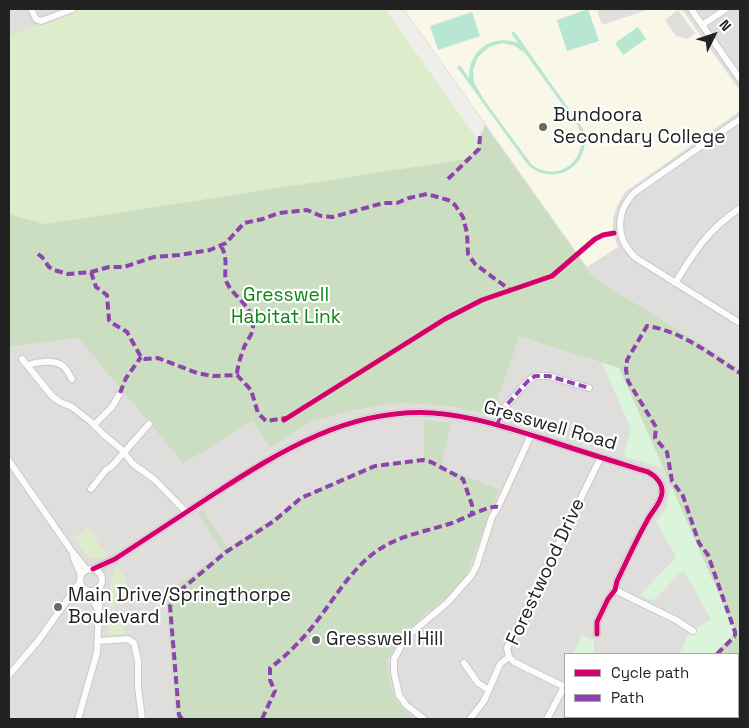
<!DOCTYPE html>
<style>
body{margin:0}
#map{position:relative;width:749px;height:728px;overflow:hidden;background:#f0eeeb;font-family:"Space Grotesk",sans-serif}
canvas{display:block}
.frame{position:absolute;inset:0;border:10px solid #222;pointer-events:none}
.legend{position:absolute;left:564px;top:653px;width:175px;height:65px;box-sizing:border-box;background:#fff;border:1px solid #a7a7a7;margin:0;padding:6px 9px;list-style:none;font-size:15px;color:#222}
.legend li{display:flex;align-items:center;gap:10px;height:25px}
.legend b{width:25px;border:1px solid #a7a7a7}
.north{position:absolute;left:689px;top:10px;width:50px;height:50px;-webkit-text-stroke:4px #fff;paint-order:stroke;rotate:49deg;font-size:14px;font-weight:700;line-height:20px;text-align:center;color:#222}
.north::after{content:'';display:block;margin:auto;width:18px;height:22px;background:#222;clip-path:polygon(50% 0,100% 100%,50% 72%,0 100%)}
</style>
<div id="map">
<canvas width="749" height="728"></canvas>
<div class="frame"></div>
<ul class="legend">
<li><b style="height:6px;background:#d6006c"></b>Cycle path</li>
<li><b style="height:6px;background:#8e44ad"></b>Path</li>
</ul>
<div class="north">N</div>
</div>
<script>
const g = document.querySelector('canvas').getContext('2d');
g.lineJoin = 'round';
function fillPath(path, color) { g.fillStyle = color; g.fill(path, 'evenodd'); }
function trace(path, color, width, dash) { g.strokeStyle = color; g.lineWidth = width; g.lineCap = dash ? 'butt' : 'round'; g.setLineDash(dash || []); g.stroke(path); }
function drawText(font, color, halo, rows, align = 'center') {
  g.font = font + ' "Space Grotesk",sans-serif'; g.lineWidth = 4.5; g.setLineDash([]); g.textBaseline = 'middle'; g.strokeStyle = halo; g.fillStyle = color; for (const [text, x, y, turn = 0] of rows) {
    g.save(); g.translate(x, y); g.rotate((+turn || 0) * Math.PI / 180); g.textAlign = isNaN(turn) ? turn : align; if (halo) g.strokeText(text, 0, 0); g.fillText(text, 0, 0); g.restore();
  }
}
const residential = new Path2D(`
 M9,9H80L9,36Z
 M403,9H740V368L593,277Z
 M518,337L619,368L735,632L714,654H565V717H658L656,719H9V347L78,338L185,464L252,420L270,448L309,423L355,410L401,403L447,406L492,415Z`);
const education = new Path2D(`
 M404,9H682L740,91V111L625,192L617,206L613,219V232L618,247L587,267Z`);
const grass = new Path2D(`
 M80,9H385L478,140V148L465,159L45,224L9,214V36Z
 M88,527L107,555L100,559L87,557L74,537Z
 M118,566C128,581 133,597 113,607L126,632L125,634L111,635L108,632C108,617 107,574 118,566Z`);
const forest = new Path2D(`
 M485,125L593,277L740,368V719H656L658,717H738V654H714L735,631L619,368L519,337L492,415L447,406L401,403L355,410L309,423L270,448L252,421L184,464L78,338L9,347V214L45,224L465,159L478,148V140Z
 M424,420L451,423L441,467L499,489L466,575L453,592L408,629L386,660C392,690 390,699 415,719H176L166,595L223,551L198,513L202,510L228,548L316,489L374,465L424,459Z`);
const park = new Path2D(`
 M602,363L619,368L663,468L623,456L631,429Z
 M671,486L735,632L714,654H679L689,633L711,619L683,570L653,601L640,595L676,557L656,522L666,508Z
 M582,635L594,640V654H573Z`);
const pitch = new Path2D(`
 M588,9L599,41L567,51L557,20Z
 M472,12L480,36L438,50L430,26Z
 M638,27L646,39L623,55L615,43Z
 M514,31L583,129C594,164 555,189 528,165L457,67L460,65L469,78C468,51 492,33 518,43L511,33ZM502,43L515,46L525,53L578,126C592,157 559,185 532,165L484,100L474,82L473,70L478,57L489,47Z`);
const parking = new Path2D(`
 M600,9H650L602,25L597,10Z
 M678,10L695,33L688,39L676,36L665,20Z
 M41,399L47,406L27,420L22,413Z`);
const minor = new Path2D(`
 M31,9L36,19L41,21L73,9
 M691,9L740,79
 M702,25L726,9
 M740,119L635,192C615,212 615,239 636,258L740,323
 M675,283C697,248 706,232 740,208
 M22,359L52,396L60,402L72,407L90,421L104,435L121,449L133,464L154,479L186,512
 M27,365C37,362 54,359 63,366C67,369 69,375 72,379
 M94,425L112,407L120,393
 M497,425L504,408L528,381L535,376H549L589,388
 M9,461L71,550L87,570
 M91,489L106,470L112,466L149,424
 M73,556L81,575
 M80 580a11 11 0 1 1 22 0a11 11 0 1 1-22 0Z
 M93,569L115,559C148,537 181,516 214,494C280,451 350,408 433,413C473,416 512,429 550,441C583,452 616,462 648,472C656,476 663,484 662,493C661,504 651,512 647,521C636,540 627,561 617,581L615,590L608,599L597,622V634
 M615,590L676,620L693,631
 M89,592L98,610
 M69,600L86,591
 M98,641L128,639L134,643L138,661V687L142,719
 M464,663L478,683L489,690
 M9,675L38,641L80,582
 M565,687L514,662L509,657L507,648L601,457
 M625,717L631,718L640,717
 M78,719L97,653L100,587
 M424,719L406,705L399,695L394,672V659L401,646L410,634L447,603L471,576L476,567L492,517L498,507L531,435
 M470,719L484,701L500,664L509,657
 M547,719L564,687`);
const quiet = new Path2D(`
 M448,179L479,149L480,136
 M221,246C230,261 222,273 227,283C235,299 259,310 252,332C251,336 247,341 245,345C242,352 237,367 237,375
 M38,254L42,257L49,267L54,270L68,274L91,272L109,267H124L154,257L179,255L210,250L226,243L244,223L263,219L279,213L307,210L321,216L333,217L383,203H397L409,198L427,194L448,200L455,205L463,217L467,233L468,254L475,264L510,290
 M91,272L96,287L107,295L109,320L112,323L127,332L141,357L145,359L158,358L197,373L213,376L237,375L251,390L258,413L266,421L286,418
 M120,393L126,378L141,357
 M497,425L504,408L528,381L535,376H549L589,388
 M735,636V632L708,555L699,543L683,496L672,481L667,452L655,438L656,427L628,381L626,370L627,360L647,326C682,331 711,355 740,373
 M717,654L735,636
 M182,719L179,715L170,606L182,589L226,552L274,521L301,498L375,466L423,460L431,462L463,479L472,505V515
 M262,719L275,691L270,680V668C286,656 300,642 313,626C333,601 349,572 374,553C398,535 425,532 452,523C464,519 488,505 498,507
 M660,719L663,717`);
const cycleway = new Path2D(`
 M284,420L445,319L482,300L552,276L595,239L603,235L614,233
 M93,569L115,559C148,537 181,516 214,494C280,451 350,408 433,413C473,416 512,429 550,441C583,452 616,462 648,472C656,476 663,484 662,493C661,504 651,512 647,521C636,540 627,561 617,581L615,590L608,599L597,622V634`);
const markers = [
 [543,127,5,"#6a6968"],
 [58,607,5,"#6a6968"],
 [316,640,5,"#6a6968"]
];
const poiNames = [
 ["Bundoora",553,116],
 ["Secondary College",553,138],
 ["Main Drive/Springthorpe",68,596],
 ["Boulevard",68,618],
 ["Gresswell Hill",326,640]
];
const parkNames = [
 ["Gresswell",286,296],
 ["Habitat Link",286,318]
];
const streetNames = [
 ["Gresswell Road",550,426,16],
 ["Forestwood Drive",546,572,-65]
];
fillPath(residential, '#dfdedc');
fillPath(education, '#f8f7e8');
fillPath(grass, '#ddeccb');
fillPath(forest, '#cbdec1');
fillPath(park, '#daf5da');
fillPath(pitch, '#b7e6d2');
fillPath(parking, '#e0dfde');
trace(minor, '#c9c8c7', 8);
trace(minor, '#fdfcfc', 6);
trace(quiet, '#8e44ad', 4, [8, 4]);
trace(cycleway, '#d6006c', 5);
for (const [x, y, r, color] of markers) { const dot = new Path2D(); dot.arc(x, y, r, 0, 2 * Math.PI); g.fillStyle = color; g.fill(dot); trace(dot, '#fff', 2); }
drawText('19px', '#222', '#fff', poiNames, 'left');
drawText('19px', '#0c8416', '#fff', parkNames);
drawText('19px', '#222', '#fff', streetNames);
</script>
